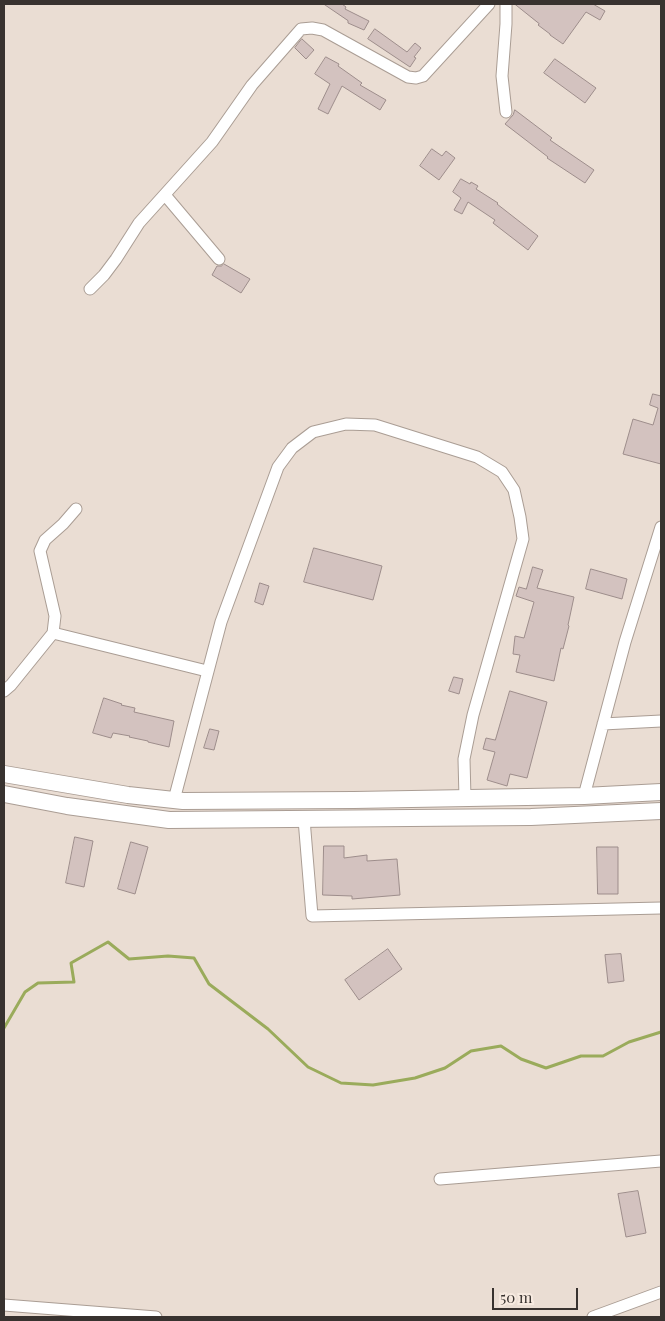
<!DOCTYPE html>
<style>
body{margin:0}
#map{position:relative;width:665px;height:1321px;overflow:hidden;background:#eaddd3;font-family:"Playfair Display",serif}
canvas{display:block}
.frame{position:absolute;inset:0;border:5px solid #38322f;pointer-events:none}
.scale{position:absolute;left:492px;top:1288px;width:86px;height:22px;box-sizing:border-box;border:2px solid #38322f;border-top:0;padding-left:6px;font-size:15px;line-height:18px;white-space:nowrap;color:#38322f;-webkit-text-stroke:4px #f7eae0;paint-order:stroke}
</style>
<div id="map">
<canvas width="665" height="1321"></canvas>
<div class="frame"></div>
<div class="scale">50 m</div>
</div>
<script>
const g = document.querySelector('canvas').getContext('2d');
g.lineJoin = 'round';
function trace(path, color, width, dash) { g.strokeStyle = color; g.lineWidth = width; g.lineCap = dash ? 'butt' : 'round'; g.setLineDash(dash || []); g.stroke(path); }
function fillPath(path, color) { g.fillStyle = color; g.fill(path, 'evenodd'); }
const stream = new Path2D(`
 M4,1028L25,992L38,983L74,982L71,963L108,942L129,959L168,956L194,958L209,984L268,1029L308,1067L341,1083L373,1085L415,1078L445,1068L471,1051L501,1046L521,1059L546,1068L581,1056H603L629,1042L661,1032`);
const building = new Path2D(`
 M324,4H342L346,7L345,9L369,21L364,30L348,23V21Z
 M515,4H593L605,11L600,20L586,12L563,44L550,35V34L538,25L539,24Z
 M375,29L407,52L415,43L421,48L414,57L416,58L410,67L368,39Z
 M302,39L314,50L306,59L295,48Z
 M326,57L339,64L338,66L362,83L360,85L386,100L380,110L342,86L328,114L318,109L330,84L315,74Z
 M555,59L596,88L585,103L544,73Z
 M515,110L552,138L550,140L594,170L585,183L547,158L548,157L505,124L513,115Z
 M432,149L442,156L446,151L455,158L439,180L420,166Z
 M461,179L470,184L471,182L478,186L476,189L498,203L497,204L538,236L528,250L493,223L495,220L468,202L462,214L454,210L461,198L453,192Z
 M224,264L250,279L241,293L212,275L217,266H221Z
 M653,394L661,396V464L623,454L633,419L653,425L658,408L650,405Z
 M314,548L382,566L373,600L304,582Z
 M533,567L543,570L537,588L574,597L568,625L569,626L563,649L561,648L554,681L516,672L520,655L513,654L515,636L524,638L534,602L516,596L519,587L526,589Z
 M591,569L627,579L622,599L586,589Z
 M260,583L269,586L263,605L255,602Z
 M454,677L463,679L459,694L449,691Z
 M510,691L547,702L527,778L510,774L507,786L487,780L495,752L483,749L486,738L495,740Z
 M104,698L122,704L121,705L135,708L134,712L174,721L169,747L148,742V741L129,737L130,736L113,733L111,738L93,733Z
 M210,729L219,731L214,750L204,748Z
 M75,837L93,841L84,887L66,883Z
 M131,842L148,847L135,894L118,889Z
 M324,846H344V858L367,855V861L397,859L400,895L352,899V896L323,895Z
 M597,847H618V894H598Z
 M388,949L402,969L359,1000L345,980Z
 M621,954L624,981L608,983L605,955Z
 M638,1191L646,1233L626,1237L618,1194Z`);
const street = new Path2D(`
 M506,4V24L502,76L506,112
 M165,195L219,259
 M90,289L104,275L116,259L139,223L212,142L252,85L301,29L312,28L323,30L408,77L416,78L423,76L489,4
 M53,633L207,671
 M4,691L11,685L53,633L55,616L40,551L45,540L63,524L76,509
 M603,724L661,721
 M584,796L625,642L661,527
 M174,800L221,622L278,467L292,448L313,432L346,424L375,425L477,457L502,472L514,490L520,517L523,539L473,715L464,759L465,798
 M304,819L312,916L661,908
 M440,1179L661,1161
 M4,1305L156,1317
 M593,1317L661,1292`);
const secondary = new Path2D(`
 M4,774L128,795L183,801L354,800L584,796L661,792
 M4,794L67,806L169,820L531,817L661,811`);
trace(stream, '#9aab5b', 3);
fillPath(building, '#d3c2bf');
trace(building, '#9d8d8b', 1);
trace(street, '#aa9d94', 13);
trace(secondary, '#aa9d94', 18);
trace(street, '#fff', 11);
trace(secondary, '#fff', 16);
</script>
